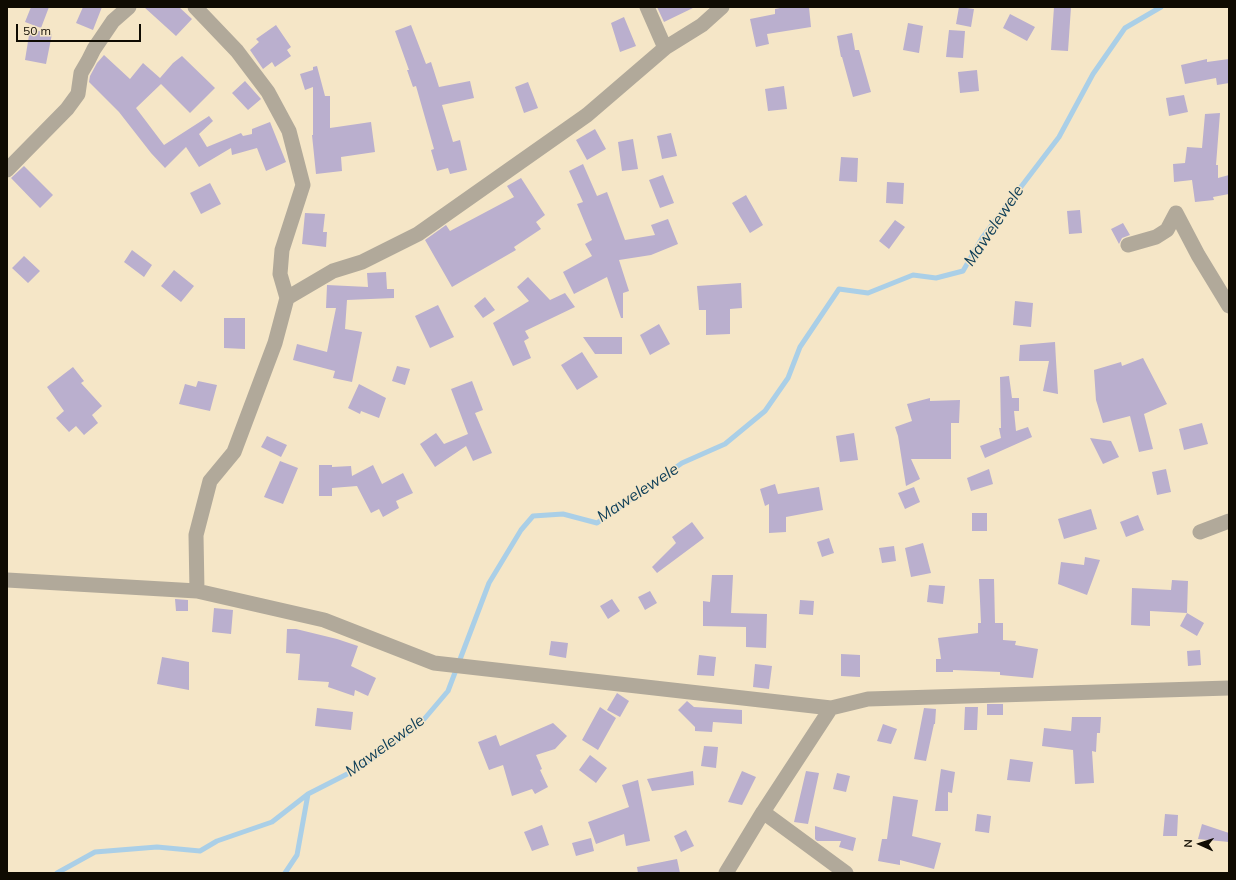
<!DOCTYPE html>
<style>
body{margin:0}
#map{position:relative;width:1236px;height:880px;overflow:hidden;background:#f5e6c7;font-family:Mulish,sans-serif}
canvas{display:block}
.frame{position:absolute;inset:0;border:8px solid #0f0b02;pointer-events:none}
.north{position:absolute;left:1180px;top:824px;width:40px;height:40px;-webkit-text-stroke:3px #f5e6c7;paint-order:stroke;rotate:273deg;font-size:11px;font-weight:700;line-height:16px;text-align:center;color:#0f0b02}
.north::after{content:'';display:block;margin:auto;width:14px;height:18px;background:#0f0b02;clip-path:polygon(50% 0,100% 100%,50% 72%,0 100%)}
.scale{position:absolute;left:16px;top:24px;width:125px;height:18px;box-sizing:border-box;border:2px solid #0f0b02;border-top:0;padding-left:5px;font-size:12px;line-height:14px;white-space:nowrap;color:#0f0b02;-webkit-text-stroke:3px #f5e6c7;paint-order:stroke}
</style>
<div id="map">
<canvas width="1236" height="880"></canvas>
<div class="frame"></div>
<div class="north">N</div>
<div class="scale">50 m</div>
</div>
<script>
const g = document.querySelector('canvas').getContext('2d');
g.lineJoin = 'round';
function trace(path, color, width, dash) { g.strokeStyle = color; g.lineWidth = width; g.lineCap = dash ? 'butt' : 'round'; g.setLineDash(dash || []); g.stroke(path); }
function fillPath(path, color) { g.fillStyle = color; g.fill(path, 'evenodd'); }
function drawText(font, color, halo, rows, align = 'center') {
  g.font = font + ' Mulish,sans-serif'; g.lineWidth = 3; g.setLineDash([]); g.textBaseline = 'middle'; g.strokeStyle = halo; g.fillStyle = color; for (const [text, x, y, turn = 0] of rows) {
    g.save(); g.translate(x, y); g.rotate((+turn || 0) * Math.PI / 180); g.textAlign = isNaN(turn) ? turn : align; if (halo) g.strokeText(text, 0, 0); g.fillText(text, 0, 0); g.restore();
  }
}
const stream = new Path2D(`
 M57,873L95,852L157,847L200,851L217,841L272,822L308,794L359,768L420,724L448,691L489,583L521,530L533,516L563,514L597,523L682,463L725,444L765,411L788,378L800,347L839,289L868,293L913,275L936,278L963,271L982,238L1059,137L1093,74L1125,28L1161,7
 M285,873L297,855L308,794`);
const building = new Path2D(`
 M31,7H49L41,28L25,22Z
 M83,7H102L93,30L76,23Z
 M144,7H179L192,19L176,36Z
 M657,7H695L664,22Z
 M785,7H809L811,27L767,34L769,44L756,47L750,19L775,14V9Z
 M959,7L974,9L971,27L956,24Z
 M1054,7H1071L1068,51L1051,50Z
 M1010,14L1035,27L1027,41L1003,28Z
 M624,17L636,46L620,52L611,23Z
 M908,23L923,26L919,53L903,50Z
 M276,25L291,47L287,50L291,56L275,67L272,62L263,69L250,50L259,42L256,39Z
 M411,25L426,64L431,62L439,87L470,81L474,98L442,105L453,142L460,140L467,170L450,174L448,168L437,171L431,150L434,149L416,86L413,87L407,70H409L395,31Z
 M30,29L52,34L46,64L25,60Z
 M949,30L965,31L963,58L946,57Z
 M852,33L855,50H859L871,92L853,97L842,57H841L837,36Z
 M104,55L130,79L143,63L160,78L173,63L182,56L215,88L190,113L161,84L136,108L164,145L209,116L213,121L199,134L207,147L241,133L243,136L252,134V129L270,122L286,162L266,171L257,148L232,155L231,148L199,167L186,147L165,168L151,153L119,112L89,82L90,76L97,63Z
 M1207,59V62L1229,59V83L1217,85L1216,78L1185,84L1181,65Z
 M317,66L325,96H330V128L371,122L375,152L341,157L342,171L316,174L312,135H313V87L305,90L300,74L313,70V67Z
 M977,70L979,91L960,93L958,72Z
 M245,81L261,99L248,110L232,93Z
 M528,82L538,108L524,113L515,87Z
 M784,86L787,109L768,111L765,89Z
 M1184,95L1188,112L1169,116L1166,98Z
 M1220,113L1216,165H1218V178L1229,175V194L1213,197L1214,200L1195,202L1192,180L1174,182L1173,164L1185,163L1187,147L1202,148L1205,114Z
 M595,129L606,149L587,160L576,140Z
 M671,133L677,156L662,159L657,136Z
 M633,139L638,169L622,171L618,142Z
 M841,157L858,158L857,182L839,181Z
 M583,164L597,196L607,192L625,240L655,235L651,225L668,219L678,244L651,255L619,260L629,291L623,293V318H621L607,277L574,294L563,272L592,256L585,244L592,240L577,204L583,202L569,171Z
 M24,166L53,195L40,208L11,178Z
 M663,175L674,203L660,208L649,180Z
 M521,178L545,215L536,222L541,229L514,247L516,250L452,287L425,240L446,225L450,231L514,197L507,186Z
 M887,182L904,183L903,204L886,203Z
 M210,183L221,204L201,214L190,193Z
 M746,195L763,225L750,233L732,203Z
 M1080,210L1082,233L1069,234L1067,211Z
 M305,213L325,214L323,232H327L326,247L302,244Z
 M895,220L905,227L889,249L879,241Z
 M1123,223L1130,235L1122,238L1119,244L1111,229Z
 M132,250L152,265L144,277L124,262Z
 M24,256L40,271L28,283L12,268Z
 M174,270L194,286L181,302L161,286Z
 M386,272L387,289H394V298L347,300L345,329L362,332L352,382L333,378L335,371L293,360L297,344L327,352L336,308H326L327,285L368,287L367,273Z
 M528,277L550,300L565,293L575,307L525,331L529,338L524,341L531,358L513,366L493,323L529,301L517,287Z
 M741,283L742,308L730,309V334L706,335V310H699L697,286Z
 M485,297L495,310L483,318L474,306Z
 M1015,301L1033,303L1031,327L1013,325Z
 M438,305L454,337L430,348L415,316Z
 M224,318H245V349L224,348Z
 M659,324L670,344L650,355L640,335Z
 M583,337H622V354H595Z
 M1055,342L1056,361L1058,394L1043,391L1049,361H1019L1020,345Z
 M582,352L598,377L577,390L561,365Z
 M1143,358L1167,404L1144,414L1153,449L1139,452L1130,416L1103,423L1096,400L1094,370L1121,362L1122,366Z
 M397,366L410,369L405,385L392,381Z
 M73,367L84,381L81,383L102,406L92,415L98,423L84,435L76,426L69,432L56,418L64,411L47,387Z
 M1009,376L1012,398H1019V411H1014L1016,431L1028,427L1032,437L985,458L980,446L1001,438L999,428H1001L1000,377Z
 M198,381L217,385L210,411L179,404L185,384L196,387Z
 M472,381L483,410L475,413L492,453L473,461L466,446L435,467L420,444L436,433L444,444L468,434L451,389Z
 M359,384L386,398L379,418L361,411L360,414L348,408Z
 M930,398V401L960,400L959,423H951V459H911L920,479L906,486L898,436L895,427L912,421L907,404Z
 M1202,423L1208,444L1184,450L1179,429Z
 M854,433L858,460L840,462L836,436Z
 M267,436L287,445L281,457L261,447Z
 M1090,438L1111,441L1119,457L1103,464Z
 M280,461L298,468L283,504L264,497Z
 M319,465H332V467L351,466L352,476L373,465L382,484L403,473L413,493L396,501L399,508L383,517L379,509L371,513L357,486L332,488V496H319Z
 M989,469L993,484L971,491L967,478Z
 M1166,469L1171,492L1157,495L1152,472Z
 M775,484L778,494L819,487L823,510L786,517V532L769,533V504L765,506L760,489Z
 M914,487L920,502L905,509L898,493Z
 M1091,509L1097,529L1064,539L1058,519Z
 M972,513H987V531H972Z
 M1138,515L1144,530L1126,537L1120,522Z
 M692,522L704,538L657,573L652,567L676,543L672,537Z
 M829,538L834,553L822,557L817,542Z
 M923,543L931,573L911,577L905,548Z
 M894,546L896,561L882,563L879,548Z
 M1085,557L1100,560L1087,595L1058,584L1061,562L1084,565Z
 M712,575H733L731,613L767,614L766,648L746,647V627L703,626V601L710,602Z
 M979,579H994L995,623H1003V640L1016,641L1015,645L1038,649L1033,678L1000,675V672L953,670V672H936V659H941L938,638L978,633V623H981Z
 M1172,580L1188,581L1187,613L1150,611V626L1131,625L1132,588L1171,590Z
 M929,585L945,586L943,604L927,602Z
 M650,591L657,603L645,610L638,597Z
 M175,599L188,600V611H176Z
 M612,599L620,611L608,619L600,606Z
 M800,600L814,601L813,615L799,614Z
 M214,608L233,610L231,634L212,632Z
 M1187,613L1204,623L1197,636L1180,626Z
 M287,629H296L337,639L358,646L351,666L376,678L368,696L355,690L354,696L328,687L329,682L298,680L300,654L286,653Z
 M551,641L568,643L566,658L549,655Z
 M1200,650L1201,665L1188,666L1187,651Z
 M841,654L860,655V677L841,676Z
 M699,655L716,657L714,676L697,675Z
 M162,657L189,662V690L157,684Z
 M755,664L772,666L769,689L753,687Z
 M617,693L629,701L620,717L607,710Z
 M687,701L694,707L742,710V724L713,722L712,732L695,731V727L678,710Z
 M987,704H1003V715H987Z
 M600,707L616,718L598,750L582,740Z
 M965,707H978L977,730H964Z
 M317,708L353,712L351,730L315,726Z
 M924,708L936,709L935,724H934L926,761L914,759Z
 M1072,717H1101L1100,733H1097L1096,752L1092,751L1094,783L1075,784L1073,750L1042,746L1044,728L1071,731Z
 M553,723L567,736L555,749L536,755L542,769L540,770L548,787L535,794L532,789L512,796L503,765L489,770L478,742L496,735L500,746Z
 M883,724L897,729L891,744L877,741Z
 M704,746L718,747L716,768L701,766Z
 M590,755L607,768L596,783L579,770Z
 M1010,759L1033,762L1030,782L1007,780Z
 M941,769L955,772L952,793L948,792V811H935Z
 M693,771L694,785L652,791L647,779Z
 M742,771L756,777L742,805L728,802Z
 M806,771L819,773L808,824L794,822Z
 M837,773L850,776L846,792L833,789Z
 M638,780L650,841L626,846L624,834L596,844L588,822L629,807L622,785Z
 M893,796L918,800L912,836L941,843L934,869L900,860V865L878,861L882,839H887Z
 M977,814L991,816L989,833L975,831Z
 M1165,814L1178,815L1177,836H1163Z
 M1202,824L1229,833V842L1198,839Z
 M542,825L549,845L532,851L524,832Z
 M815,826L856,838L853,851L839,847L841,841H817L815,839Z
 M686,830L694,846L681,852L674,836Z
 M591,838L594,851L576,856L572,843Z
 M677,859L680,873H638L637,867Z`);
const street = new Path2D(`
 M195,7L237,51L268,92L289,131L303,185L282,250L280,274L287,298
 M647,7L665,48
 M7,170L67,109L78,94L81,73L88,61L94,49L113,21L129,7
 M1128,245L1156,237L1167,230L1176,213L1198,255L1229,306
 M1200,532L1229,521
 M7,580L197,591L324,620L434,663L831,708L868,699L1229,688
 M197,591L196,535L210,481L234,452L275,343L287,298L333,271L362,262L418,234L587,115L665,48L702,25L722,7
 M763,812L846,873
 M726,873L763,812L831,708`);
const waterNames = [
 ["Mawelewele",994,226,-56],
 ["Mawelewele",638,493,-33],
 ["Mawelewele",385,746,-36]
];
trace(stream, '#aacfe7', 5);
fillPath(building, '#baafce');
trace(street, '#b1a99a', 15);
drawText('italic 16px', '#114059', '#f5e6c7', waterNames);
</script>
